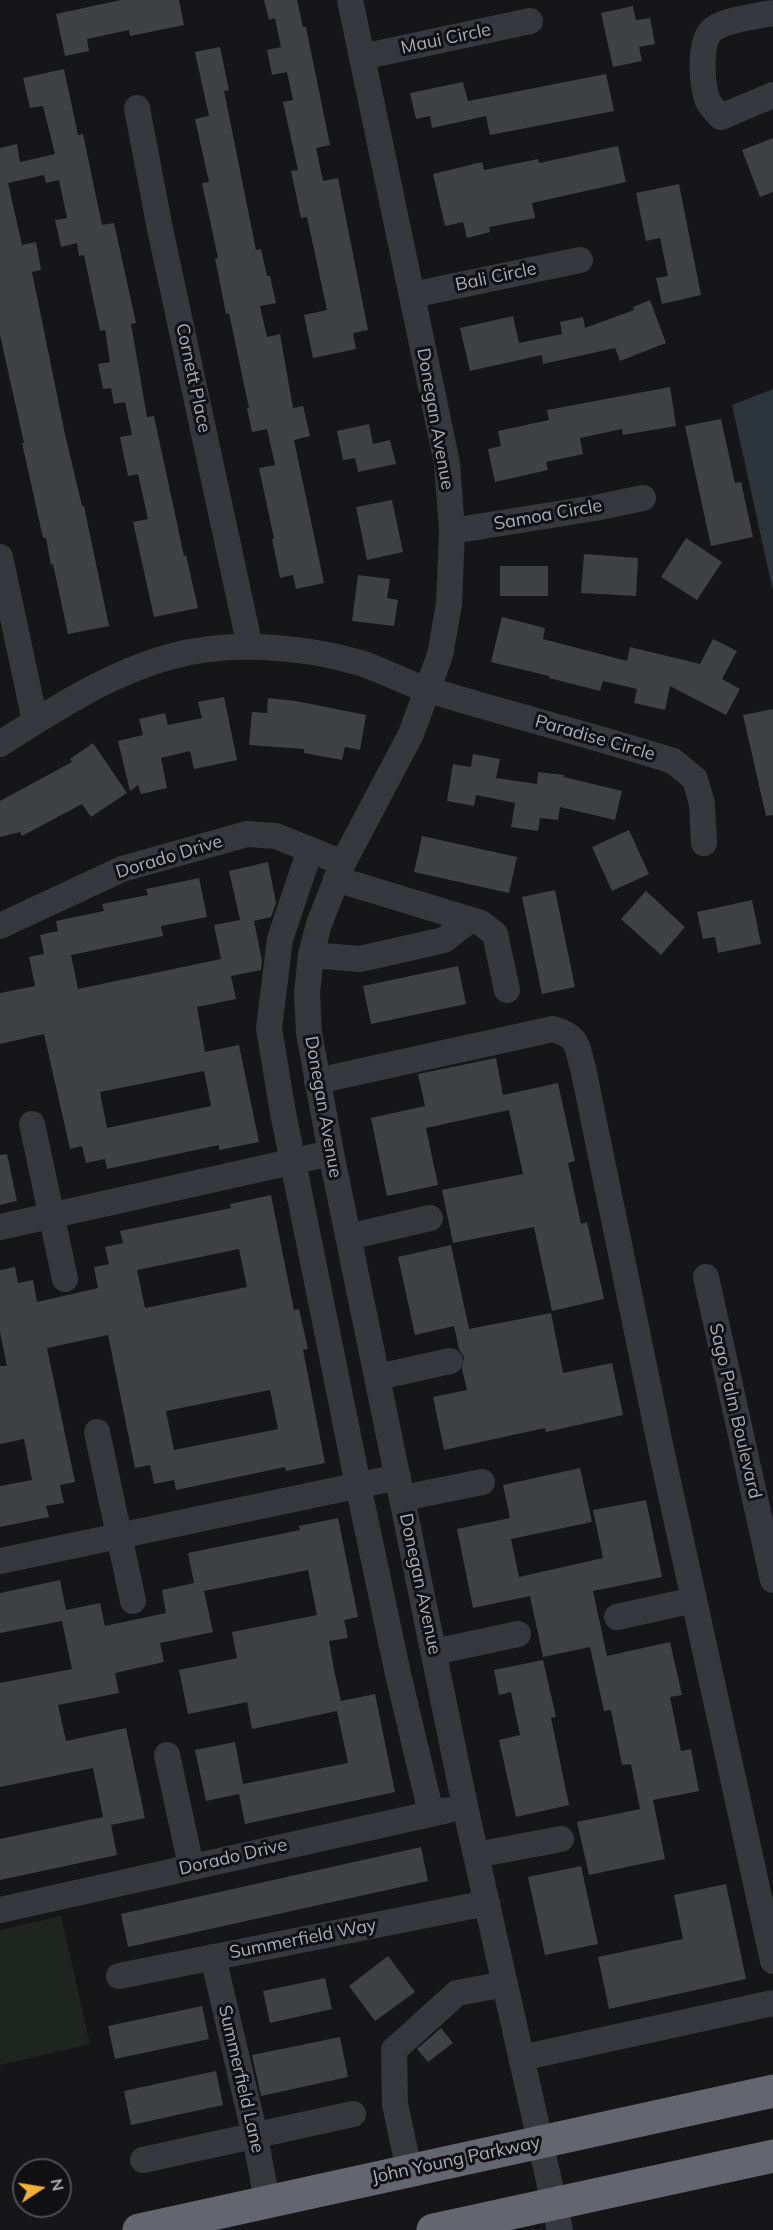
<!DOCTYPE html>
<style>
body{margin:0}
#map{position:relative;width:773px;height:2230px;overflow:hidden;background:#161618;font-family:Mulish,sans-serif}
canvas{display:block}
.north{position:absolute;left:12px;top:2158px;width:60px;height:60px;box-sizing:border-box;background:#111113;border:2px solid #4d4f55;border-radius:50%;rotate:78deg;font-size:16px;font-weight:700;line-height:24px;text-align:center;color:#a8adb8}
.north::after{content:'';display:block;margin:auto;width:21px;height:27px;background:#f2b134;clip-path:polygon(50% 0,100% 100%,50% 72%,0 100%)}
</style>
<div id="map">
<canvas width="773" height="2230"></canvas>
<div class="north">N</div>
</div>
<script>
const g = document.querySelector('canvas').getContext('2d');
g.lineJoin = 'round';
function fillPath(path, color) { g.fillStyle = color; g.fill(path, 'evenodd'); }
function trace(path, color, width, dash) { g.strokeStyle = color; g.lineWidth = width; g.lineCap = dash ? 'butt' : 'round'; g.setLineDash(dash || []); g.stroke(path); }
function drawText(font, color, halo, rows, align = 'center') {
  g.font = font + ' Mulish,sans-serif'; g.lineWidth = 6; g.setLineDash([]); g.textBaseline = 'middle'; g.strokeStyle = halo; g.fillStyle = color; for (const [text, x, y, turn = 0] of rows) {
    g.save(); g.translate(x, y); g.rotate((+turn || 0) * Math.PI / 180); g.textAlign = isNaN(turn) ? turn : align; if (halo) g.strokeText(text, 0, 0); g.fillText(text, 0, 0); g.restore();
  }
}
const green = new Path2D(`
 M61,1916L90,2044L0,2065V1930Z`);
const water = new Path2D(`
 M773,389V591L732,405Z`);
const building = new Path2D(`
 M121,0H179L184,25L130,36L129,30L87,39L89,51L65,56L56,14Z
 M264,0H297L303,27H306L330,145L316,148L323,181L338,178L368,330L353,333L356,349L313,358L304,315L327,310L307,217L301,218L291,171L298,170L283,102L293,100L287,72L272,75L267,50L281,47L275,18L269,20Z
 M633,6L636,20L650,18L655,44L639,47L642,61L613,67L601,13Z
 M220,47L229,90L224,91L256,250L261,249L267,276H270L276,303L260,306L267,337L280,334L293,408L303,406L310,436L294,440L324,583L296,589L293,575L280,578L272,539H274L259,468L275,465L267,429L252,432L247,408H249L229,313L226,314L215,258H218L202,183L209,182L195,119L209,116L195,52Z
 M64,69L78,135L83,134L102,225L114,223L136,323L131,324L147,417L154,416L184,556L186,555L198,608L154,617L133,522L148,519L138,474L128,476L120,437L132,435L125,402L114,404L111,388L103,389L98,364L110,362L105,330L100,331L84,255L79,256L77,243L61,247L55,220L67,218L59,180L46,183L44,175L8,183L22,245L36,242L41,270L32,272L65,434L82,506H84L109,626L68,634L53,564L51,565L46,538H43L34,497L22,443H24L0,335V148L17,144L20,162L55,154L43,106L30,108L23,78Z
 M606,74L614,111L490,135L486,116L432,128L430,116L416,119L410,93L463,82L468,101Z
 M773,138V192L760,197L742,150Z
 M618,146L626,182L532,203L535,218L489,227L490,232L467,238L463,222L445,226L433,174L482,162L484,170L538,159L539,163Z
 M679,184L701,295L662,304L656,278L668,276L660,238L646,241L636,193Z
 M650,300L666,343L620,361L615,348L543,364L542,355L470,371L460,328L513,316L519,343L562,334L560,322L583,317L585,328L634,310L633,307Z
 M670,387L676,426L623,435L622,429L580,438L583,454L546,462L548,470L495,482L488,449L501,446L498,431L549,420L547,410Z
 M721,419L735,483L741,482L753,537L711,546L685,426Z
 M369,424L373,444L390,440L396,464L358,472L355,458L343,460L337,431Z
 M392,500L403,552L367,560L356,507Z
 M686,538L722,562L697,600L661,577Z
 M584,554L638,558L636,596L581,593Z
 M500,566H548V596H500Z
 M358,575L390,579L387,598L398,600L394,626L352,621Z
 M502,617L545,628L543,639L627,661L630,647L700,664L713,639L737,651L722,679L740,689L726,715L670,686L665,710L634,703L637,689L603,681L600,691L549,678V676L491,662Z
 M224,697L237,760L194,769L190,751L161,758L167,788L141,794L138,785L130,791L118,741L143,735L139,719L165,713L168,725L202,718L198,702Z
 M268,698L296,701L366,715L360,750L345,747L342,760L304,753V749L249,745L252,712L267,713Z
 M773,709V815L766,816L743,715Z
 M93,743L127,793L91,817L82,804L22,836L20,832L0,837V801L72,762L70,759Z
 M473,754L500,759L496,778L537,784L538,772L564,775V777L622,791L615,820L560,807L558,820L540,818L538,831L511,827L515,803L476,795L474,806L447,801L453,764L471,767Z
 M629,830L649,874L612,891L592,847Z
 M422,836L517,857L509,893L414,872Z
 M268,862L276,903L271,917L254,921L262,961L261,970L231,976L236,999L197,1007L205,1052L239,1045L259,1142L219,1150V1145L107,1169L105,1159L86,1163L82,1146L70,1149L44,1034L0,1044V993L35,986L29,957L44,954L40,935L58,931L56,921L104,911L102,904L148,895L146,889L199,878L207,917L161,926L163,936L71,955L78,989L221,959L214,925L240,920L229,871ZM204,1071L211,1106L107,1128L100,1092Z
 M555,890L575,987L542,994L522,897Z
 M646,891L685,927L661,955L621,919Z
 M752,900L761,944L718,953L715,937L703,939L697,912Z
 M458,966L466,1004L371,1024L363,986Z
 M496,1058L503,1095L558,1083L575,1161L568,1163L581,1224L587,1222L604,1299L552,1311L534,1227L453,1243L442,1190L523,1174L509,1110L426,1128L438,1185L387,1196L371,1118L425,1106L418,1074Z
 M7,1154L17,1201L0,1205V1155Z
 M271,1195L294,1310L299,1309L308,1349L303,1350L325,1463L286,1471L285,1467L176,1490L174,1480L154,1484L150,1465L135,1468L108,1335L47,1348L75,1482L60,1485L64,1503L46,1506L49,1517L0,1527V1486L32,1480L24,1439L0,1444V1366H7L0,1332V1270L15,1267L18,1283L33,1280L37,1302L98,1288L94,1267L109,1264L105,1247L123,1243L120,1231L231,1208L230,1204ZM239,1249L247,1287L145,1308L137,1270ZM270,1390L278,1429L174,1450L166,1411Z
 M451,1245L469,1329L551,1313L563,1373L612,1363L623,1415L546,1432L545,1428L444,1450L433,1397L467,1390L462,1369L464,1357L459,1349L454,1326L415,1335L398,1257Z
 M580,1468L592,1522L511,1539L519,1577L603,1558L593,1510L646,1500L662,1577L593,1591L607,1656L670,1642L682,1695L670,1697L681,1751L691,1749L699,1791L653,1800L665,1859L589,1875L577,1822L640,1809L631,1764L622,1765L611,1710L604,1711L590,1647L543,1657L530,1596L473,1608L457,1529L510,1518L503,1485Z
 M338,1518L358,1617L344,1620L348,1638L329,1641L334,1670L341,1701L375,1694L395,1792L245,1824L239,1794L206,1801L195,1750L235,1742L243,1784L348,1763L337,1711L252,1729L247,1702L188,1714L179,1670L237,1658L232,1632L317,1615L308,1570L204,1591L213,1632L160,1643L164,1662L115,1673L119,1693L58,1705L66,1741L126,1728L145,1818L111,1825L117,1855L0,1880V1839L103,1817L93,1768L0,1787V1683L72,1669L62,1621L0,1633V1593L60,1580L66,1610L100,1603L105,1626L166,1613L162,1590L194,1583L188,1553L300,1530L299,1526Z
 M543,1660L556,1717L551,1718L569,1805L516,1817L499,1740L520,1735L511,1692L499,1695L494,1670Z
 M421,1847L428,1881L128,1947L121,1914Z
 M581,1866L598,1944L545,1955L528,1877Z
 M726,1884L746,1979L609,2009L598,1957L683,1939L674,1895Z
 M388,1956L415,1992L375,2021L349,1986Z
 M325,1978L332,2009L270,2023L263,1991Z
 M202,2006L209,2039L115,2059L108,2026Z
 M441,2028L453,2043L428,2062L417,2049Z
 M340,2037L348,2077L261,2096L252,2055Z
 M216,2071L223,2105L131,2125L124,2091Z`);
const minor = new Path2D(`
 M350,0L447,463L452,531L449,604L440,655L411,734L343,863L319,924L311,955L307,993L309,1033L331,1153L465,1806L560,2230
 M773,13C757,16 722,20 711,31C699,44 702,83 707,99C709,105 716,112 721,117L773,95
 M362,57L530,21
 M137,108L160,229L250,647
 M412,295L580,260
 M452,531L595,508L643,498
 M0,557L35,721
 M0,744C53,710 108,674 169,657C227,640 300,646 357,662C382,669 404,683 429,690C510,715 592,735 673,761L695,779L702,804L704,843
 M310,850L280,939L269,1028L283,1113L358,1485L398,1674L431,1813
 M336,879L481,923L495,934L507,990
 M0,926L122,869L247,834L276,836L343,863
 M311,955L360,959L444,940L470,920
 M317,1081L553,1029C579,1037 576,1044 583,1068L661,1449L773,1961
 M32,1124L65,1279
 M0,1227L331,1153
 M348,1237L430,1218
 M706,1277L773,1580
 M378,1377L450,1361
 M97,1432L133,1601
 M403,1498L482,1482
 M0,1561L398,1477
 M617,1617L694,1600
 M434,1652L518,1634
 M167,1755L191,1866
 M476,1855L561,1839
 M0,1910L448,1810
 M213,1957L255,2136L267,2201
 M119,1976L487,1903
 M521,2058L773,2003
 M143,2160L353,2114
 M409,2170L395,2104L394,2050L457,1993L505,1984`);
const highway = new Path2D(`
 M139,2230L773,2091
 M433,2230L773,2156`);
const streetNames = [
 ["Maui Circle",446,39,-12],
 ["Bali Circle",496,277,-12],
 ["Cornett Place",193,378,78],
 ["Donegan Avenue",435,419,80],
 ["Samoa Circle",548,515,-10],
 ["Paradise Circle",595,738,16],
 ["Dorado Drive",169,857,-17],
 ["Donegan Avenue",323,1107,80],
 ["Sago Palm Boulevard",735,1411,77],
 ["Donegan Avenue",420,1584,78],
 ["Dorado Drive",233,1857,-13],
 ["Summerfield Way",303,1939,-11],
 ["Summerfield Lane",241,2079,77],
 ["John Young Parkway",456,2160,-12]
];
fillPath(green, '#1e261f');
fillPath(water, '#2c353c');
fillPath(building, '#404145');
trace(minor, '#37383d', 26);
trace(highway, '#63666e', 33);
drawText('18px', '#a8adb8', '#111113', streetNames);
</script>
